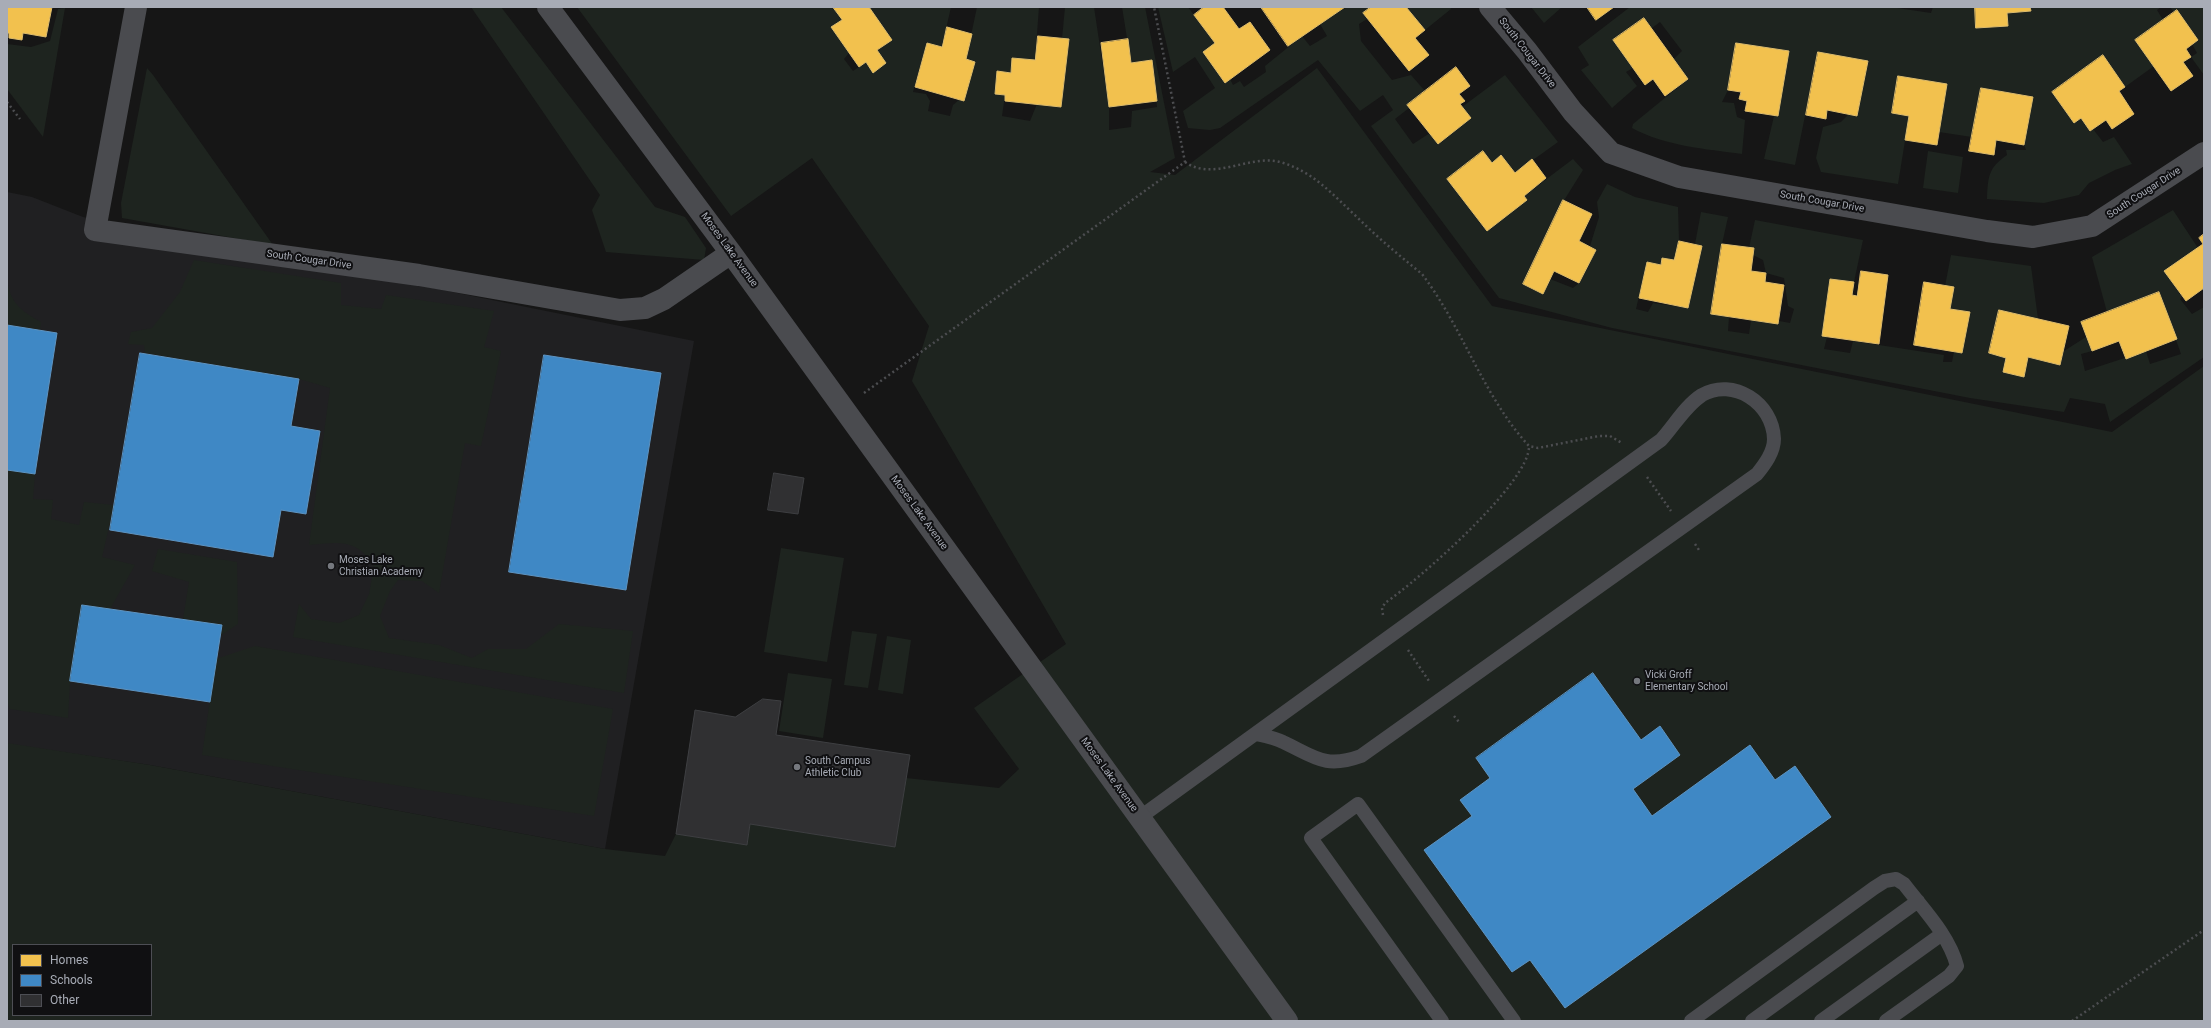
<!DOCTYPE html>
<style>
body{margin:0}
#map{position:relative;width:2211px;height:1028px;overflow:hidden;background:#161616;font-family:Roboto,sans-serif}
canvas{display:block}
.frame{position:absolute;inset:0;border:8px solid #a8acb6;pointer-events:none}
.legend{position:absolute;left:12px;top:944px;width:140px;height:72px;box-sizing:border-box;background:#101012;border:1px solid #4d4e54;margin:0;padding:5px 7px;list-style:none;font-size:12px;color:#a8acb6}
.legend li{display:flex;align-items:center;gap:8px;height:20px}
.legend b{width:20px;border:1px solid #4d4e54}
</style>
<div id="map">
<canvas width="2211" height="1028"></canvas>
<div class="frame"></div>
<ul class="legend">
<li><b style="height:11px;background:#f2c14e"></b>Homes</li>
<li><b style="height:11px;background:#3f88c5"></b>Schools</li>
<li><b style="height:11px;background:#303032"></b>Other</li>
</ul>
</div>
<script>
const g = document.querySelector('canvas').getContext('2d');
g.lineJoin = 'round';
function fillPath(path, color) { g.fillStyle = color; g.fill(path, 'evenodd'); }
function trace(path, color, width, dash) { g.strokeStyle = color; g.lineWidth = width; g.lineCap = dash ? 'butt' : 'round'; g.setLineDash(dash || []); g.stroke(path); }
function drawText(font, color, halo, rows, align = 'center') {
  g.font = font + ' Roboto,sans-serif'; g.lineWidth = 4; g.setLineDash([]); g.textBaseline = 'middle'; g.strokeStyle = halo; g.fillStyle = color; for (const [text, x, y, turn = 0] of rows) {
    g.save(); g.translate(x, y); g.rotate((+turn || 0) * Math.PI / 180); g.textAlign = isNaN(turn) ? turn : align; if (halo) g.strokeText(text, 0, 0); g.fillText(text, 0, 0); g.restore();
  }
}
const built = new Path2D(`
 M7,192L32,197L83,217L694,341L605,849L150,765L7,744Z`);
const green = new Path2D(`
 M471,7H501L655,207L685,217L706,248L704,260L606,252L592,210L600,195Z
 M577,7H833L842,20L831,27L849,53L844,59L853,71L866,62L873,72L886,63L877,50L891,40L869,7H951L942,47L927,43L913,92L926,94L930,101L928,111L950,116L953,105L960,99L964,100L975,62L966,59L977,7H1039L1035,60L1012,58L1011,73L997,71L995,94L1005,95L1002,116L1030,121L1037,104L1061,107L1069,40L1062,39L1065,7H1094L1109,107V130L1131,127L1132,111L1157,107L1152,60L1131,63L1122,7H1145L1175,158L1150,172L1175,175L1317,68L1492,306L2112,432L2204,366V1021H7V743L150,765L605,849L665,856L676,834L747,845L750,824L895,847L906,778L999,788L1019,769L974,708L1066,644L912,381L929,326L812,158L731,216ZM13,945H151V1015H13Z
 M1158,7H1188L1215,43L1203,52L1225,83L1230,79L1233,85L1240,81L1244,87L1266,72L1265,66L1302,36L1310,46L1327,36L1320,24L1345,7H1371L1363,13L1367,19L1359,24L1361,41L1392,80L1411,75L1425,91L1407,105L1409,108L1395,119L1413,144L1430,133L1439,144L1471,118L1462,107L1505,75L1558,142L1515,173L1501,156L1492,163L1483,151L1447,179L1487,231L1527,200L1524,196L1573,159L1583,170L1563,202L1523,284L1543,294L1550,279L1573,288L1579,283L1596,250L1590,246L1599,217L1597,202L1607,184L1635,197L1678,207L1679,241L1674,260L1663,258L1661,265L1647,262L1636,309L1648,312L1653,303L1688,308L1702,246L1695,244L1701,212L1728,217L1722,244L1711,314L1729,317L1728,331L1749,334L1751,320L1778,323L1779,321L1790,323L1794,309L1788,306L1784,278L1766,273L1763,260L1753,255L1749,248L1755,220L1863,240L1854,282L1830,279L1822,336L1827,337L1824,349L1850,353L1853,341L1944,355L1943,362H1952L1954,352L1962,353L1969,312L1950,309L1945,286L1951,255L2031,266L2038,319L1999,310L1989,353L2006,358L2024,376L2028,357L2060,365L2064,351L2086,337L2092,351L2081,354L2085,371L2146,351L2150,364L2181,354L2159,292L2107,312L2092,257L2173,210L2198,248L2165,272L2182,297L2180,299L2192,314L2204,307V357L2110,422L2105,404L2070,398L2064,412L1970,398L1612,328L1499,298L1371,126L1393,110L1383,95L1360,111L1318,60L1220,128L1210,130L1188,128L1183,111L1215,88L1195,57L1173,72Z
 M1406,7H1450L1451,9L1425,30Z
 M1531,7H1562L1544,23Z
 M1630,7H1891L1931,13L1933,7H1975L1977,28L2008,26L2007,13L2030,11V7H2161L2157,10L2163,20L2135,40L2154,66L2125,87L2103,55L2052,91L2074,123L2081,118L2090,131L2093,129L2103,142L2114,137L2132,164L2115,170L2089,183L2079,195L2044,203L1987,199C1988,177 1988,168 2007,155L2006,150H2026L2024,145L2032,96L1981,88L1972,137L1939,132L1947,84L1898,76L1892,113L1909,116L1898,184L1821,172L1816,158L1823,127L1841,122L1849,114L1857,116L1868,62L1818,52L1795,165L1764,159L1774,116H1778L1788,51L1736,43L1728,90L1722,102L1734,103L1737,117L1745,120L1742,154C1706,149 1665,146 1632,128L1633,124L1688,79L1674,59L1682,51L1660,22L1652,28L1644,18L1613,40L1633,68L1626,72L1637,86L1612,108L1581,70L1589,65L1578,47Z
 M2170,7H2204V75L2191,57L2197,53L2192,44L2198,40L2177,10L2174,12Z
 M65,8L43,137L7,89V44L31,47L50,41L58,9Z
 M147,68L153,75L273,245L122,218L121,203Z
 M1928,151L1963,157L1958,193L1923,188Z
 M194,260L341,283V305L381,309L386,295L494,311L484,347L501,351L481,446L465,443L439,593L422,581L398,580L390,591L380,616L389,638L439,645L472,658L488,649H526L559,624L633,631L624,693L293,637L299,604L311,619L339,623L359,615L369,594L374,566C357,538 338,542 309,545L330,388L299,379L145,353L144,345L128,344L131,332L152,328L180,292Z
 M7,279C10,303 21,311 41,322L40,330L7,325Z
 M7,470L35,474L33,499L53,500L51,519L79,525L84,502L114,505L102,557L135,565L110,609L82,605L70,681L68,718L10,709L7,702Z
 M781,548L844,558L827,662L764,652Z
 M158,549L237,562L238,624L220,636L183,619L189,582L152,571Z
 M852,631L877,634L868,688L844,685Z
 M887,636L911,640L903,694L878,690Z
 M255,646L613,709L594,816L202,755L216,659Z
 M788,673L832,679L823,738L779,731Z`);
const homes = new Path2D(`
 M7,7H52L46,37L23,33L22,40L9,38V33H7Z
 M833,7H869L892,40L877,50L886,63L873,73L866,62L859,67L831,27L842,20Z
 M1204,7H1223L1239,29L1250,22L1270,50L1225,83L1203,52L1215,43L1194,15Z
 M1261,7H1345L1288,46Z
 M1371,7H1406L1425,30L1415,38L1429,55L1409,71L1363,13Z
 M1587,7H1614L1596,20Z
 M1975,7H2030L2031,11L2007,13L2008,26L1976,28Z
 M2177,10L2198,40L2186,49L2191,57L2183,62L2193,76L2171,91L2135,40Z
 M1644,18L1688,79L1665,96L1653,79L1645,85L1613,40Z
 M947,27L972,34L966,59L975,62L964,101L915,87L927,43L942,47Z
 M1038,36L1069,39L1061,107L1005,101V95L995,94L997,71L1011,73L1012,58L1035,60Z
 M1128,39L1131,63L1152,60L1157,101L1109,107L1101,43Z
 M1736,43L1789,51L1778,116L1745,111L1747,101L1739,99L1741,92L1728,90Z
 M1818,52L1868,61L1857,116L1827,110L1826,119L1806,115Z
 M2103,55L2125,87L2119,91L2134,114L2112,129L2106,120L2090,131L2081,118L2074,123L2052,92Z
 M1456,67L1470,86L1459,94L1465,101L1460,104L1471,118L1438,144L1407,105Z
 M1898,76L1947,84L1937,145L1905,140L1909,116L1892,113Z
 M1981,88L2033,97L2024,145L1996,140L1994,155L1969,151Z
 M1483,151L1492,163L1501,155L1515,173L1532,159L1546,178L1524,196L1527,200L1487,231L1447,179Z
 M1563,200L1592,214L1579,241L1596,250L1579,283L1554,271L1543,294L1523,284Z
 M2204,234V288L2186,301L2164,271L2203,244L2199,238Z
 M1679,241L1702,246L1688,308L1639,298L1647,262L1661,265L1662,258L1674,260Z
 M1722,244L1754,248L1751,271L1766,273L1765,282L1784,285L1778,324L1711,314Z
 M1861,271L1888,275L1879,344L1822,336L1830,279L1854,282L1852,295L1857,296Z
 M1924,282L1954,287L1950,309L1970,312L1962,353L1914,345Z
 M2159,292L2177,339L2126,359L2119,341L2092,351L2081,322Z
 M1999,310L2069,326L2060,365L2028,357L2024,377L2003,372L2006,358L1989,353Z`);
const schools = new Path2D(`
 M7,325L57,333L35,474L7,470Z
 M140,353L299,379L291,426L320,431L306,514L281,510L273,557L110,530Z
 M544,355L661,373L626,590L509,572Z
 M82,605L222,625L210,702L70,681Z
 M1593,673L1641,740L1660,726L1680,755L1633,789L1652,816L1750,745L1775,780L1795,766L1831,817L1565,1008L1530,960L1512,972L1424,850L1472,816L1460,800L1490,778L1476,758Z`);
const building = new Path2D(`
 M774,473L804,478L798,514L768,510Z
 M763,699L781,701L776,735L910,755L895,847L750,824L747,845L676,834L695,710L735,717Z`);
const path = new Path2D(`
 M7,102L20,119
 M1185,162C1213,182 1250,154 1280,162C1313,171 1333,195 1358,218C1378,238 1400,256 1422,274C1463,328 1483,396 1529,446L1538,448L1599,436H1610L1622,443
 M864,393L1185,162L1154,7
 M1647,477L1671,511
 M1695,544L1699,550
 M1383,615L1382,608L1385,603C1417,581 1530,483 1529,446
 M1408,650L1429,681
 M1454,716L1459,722
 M2072,1021L2204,930`);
const service = new Path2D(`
 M1139,818L1661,440C1674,426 1685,406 1702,395C1733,377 1773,403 1774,439C1774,452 1765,464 1757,474L1361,756C1325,769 1315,757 1283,742C1275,738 1265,736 1256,734
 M1442,1021L1311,838L1358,804L1514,1021
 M1691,1021L1874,888L1885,881L1896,879L1904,884C1923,909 1949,935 1957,966L1949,976L1886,1021
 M1752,1021L1918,901
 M1821,1021L1942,934`);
const minor = new Path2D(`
 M136,7L95,230L419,275L620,310L645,308L664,299L731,253
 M548,7L731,253L1287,1021
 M1490,7L1527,51L1573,112L1611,153L1679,177L1987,231L2033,237L2092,226L2204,153`);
const markers = [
 [331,566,4,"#75787e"],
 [1637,681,4,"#75787e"],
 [797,767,4,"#75787e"]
];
const streetNames = [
 ["South Cougar Drive",1527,53,52],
 ["South Cougar Drive",2144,193,-33],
 ["South Cougar Drive",1822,202,10],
 ["Moses Lake Avenue",729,250,54],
 ["South Cougar Drive",309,260,8],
 ["Moses Lake Avenue",919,513,54],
 ["Moses Lake Avenue",1109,775,54]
];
const poiNames = [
 ["Moses Lake",339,560],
 ["Christian Academy",339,572],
 ["Vicki Groff",1645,675],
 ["Elementary School",1645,687],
 ["South Campus",805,761],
 ["Athletic Club",805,773]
];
fillPath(built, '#202022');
fillPath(green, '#1e241f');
fillPath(homes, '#f2c14e');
trace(homes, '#dcbb6d', 1);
fillPath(schools, '#3f88c5');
trace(schools, '#5e93c0', 1);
fillPath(building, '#303032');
trace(building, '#3e3f42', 1);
trace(path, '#4c4d50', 2.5, [2, 3]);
trace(service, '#4a4b4f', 14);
trace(minor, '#4a4b4f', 22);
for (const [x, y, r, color] of markers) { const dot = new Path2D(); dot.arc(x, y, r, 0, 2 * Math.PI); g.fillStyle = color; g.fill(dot); trace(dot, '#101012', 1.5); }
drawText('10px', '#a8acb6', '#101012', streetNames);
drawText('10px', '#a8acb6', '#101012', poiNames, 'left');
</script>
